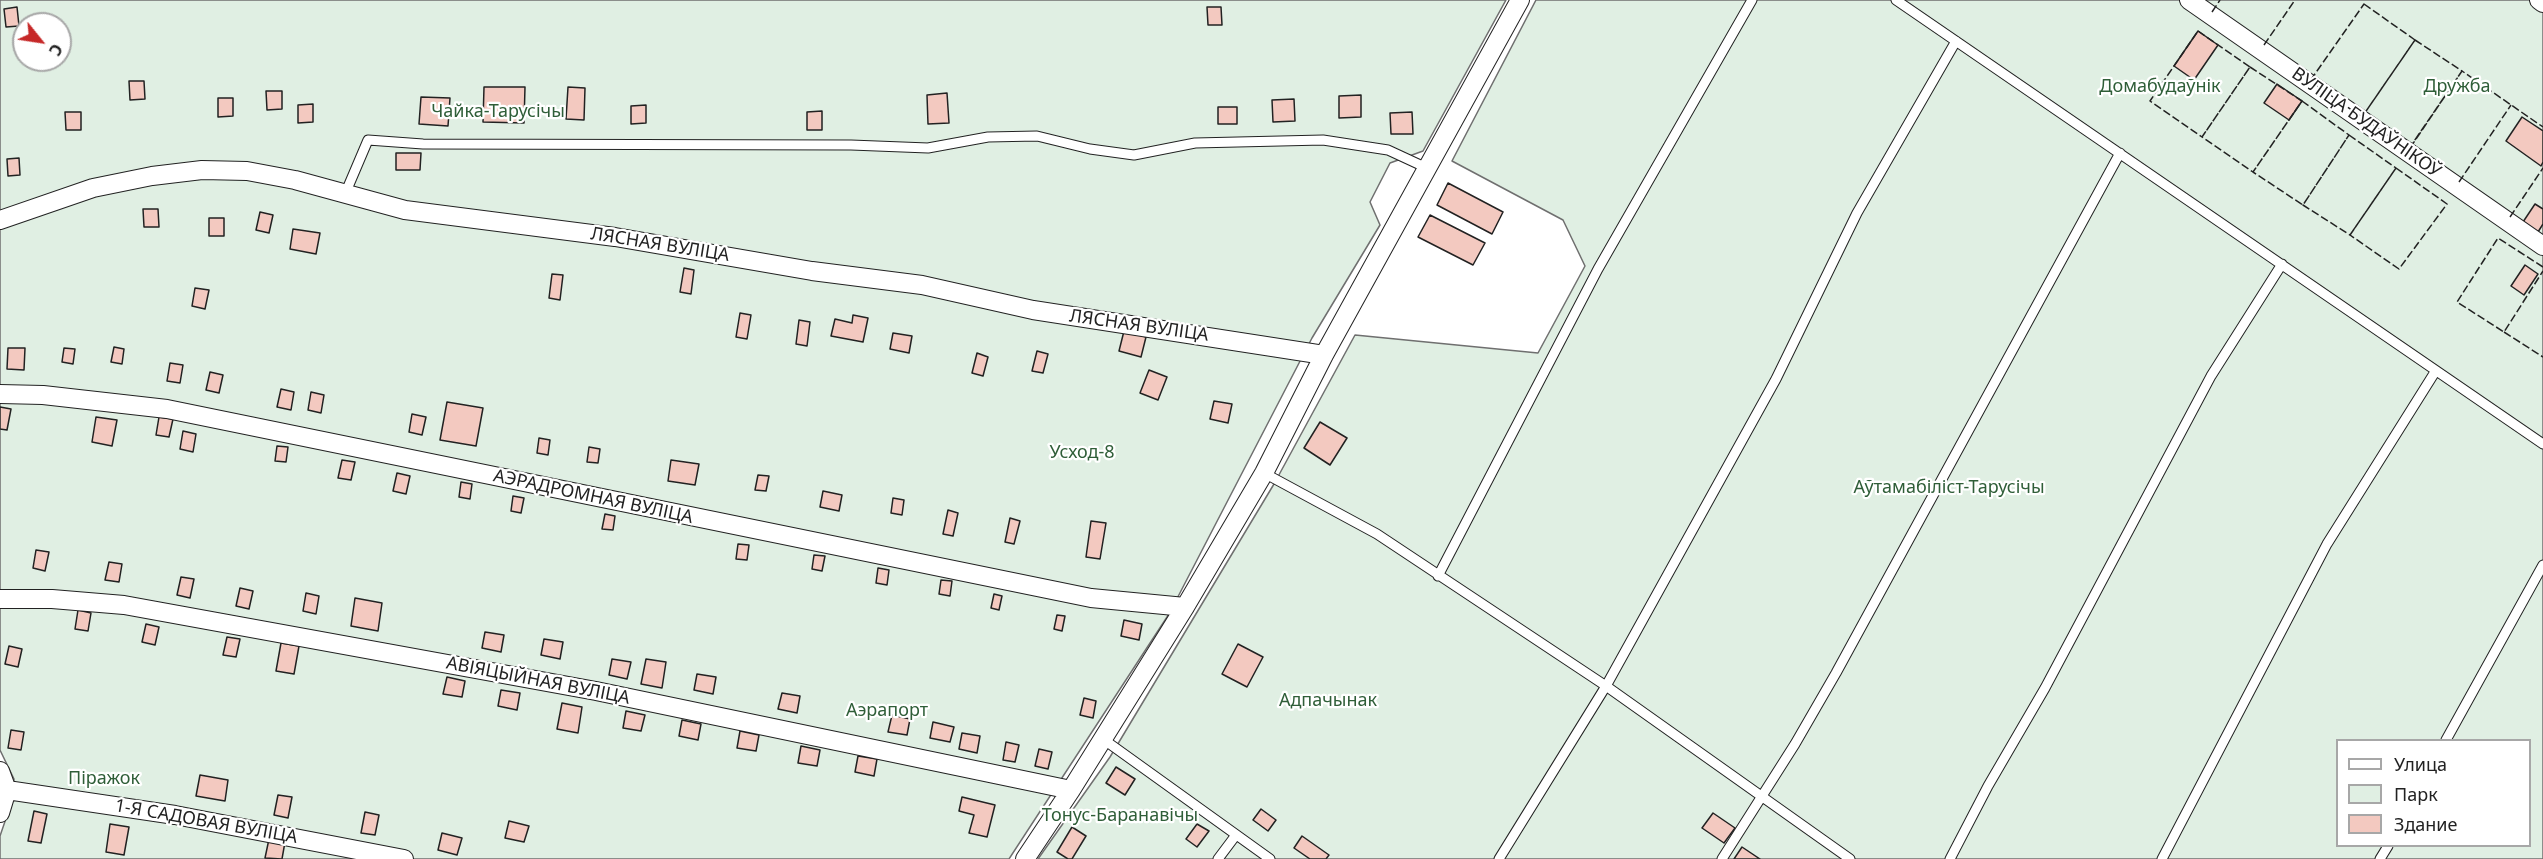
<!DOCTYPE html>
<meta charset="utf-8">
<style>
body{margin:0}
#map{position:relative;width:2543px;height:859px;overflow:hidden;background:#fff;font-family:"Noto Sans",sans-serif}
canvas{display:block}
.legend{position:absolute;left:2336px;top:739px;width:195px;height:108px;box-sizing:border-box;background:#fff;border:2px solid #a7a7a7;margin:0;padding:8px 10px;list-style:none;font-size:18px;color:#222}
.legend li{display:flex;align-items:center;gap:12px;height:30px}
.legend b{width:30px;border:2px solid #a7a7a7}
.north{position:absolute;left:12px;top:12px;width:60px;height:60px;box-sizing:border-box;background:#fff;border:2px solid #a7a7a7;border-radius:50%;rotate:120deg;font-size:16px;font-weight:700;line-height:24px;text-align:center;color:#222}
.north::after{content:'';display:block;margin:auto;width:21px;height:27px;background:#c62828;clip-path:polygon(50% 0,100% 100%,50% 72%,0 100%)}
</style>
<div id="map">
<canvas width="2543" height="859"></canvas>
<ul class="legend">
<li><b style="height:8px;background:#fff"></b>Улица</li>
<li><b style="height:16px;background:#e0efe3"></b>Парк</li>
<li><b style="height:16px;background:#f3c9c0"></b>Здание</li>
</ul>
<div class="north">С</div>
</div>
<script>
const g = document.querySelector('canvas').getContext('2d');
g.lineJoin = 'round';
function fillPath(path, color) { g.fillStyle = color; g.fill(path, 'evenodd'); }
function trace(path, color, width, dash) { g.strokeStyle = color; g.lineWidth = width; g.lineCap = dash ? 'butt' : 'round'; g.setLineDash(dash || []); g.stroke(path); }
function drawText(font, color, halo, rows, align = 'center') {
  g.font = font + ' "Noto Sans",sans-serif'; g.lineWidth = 4.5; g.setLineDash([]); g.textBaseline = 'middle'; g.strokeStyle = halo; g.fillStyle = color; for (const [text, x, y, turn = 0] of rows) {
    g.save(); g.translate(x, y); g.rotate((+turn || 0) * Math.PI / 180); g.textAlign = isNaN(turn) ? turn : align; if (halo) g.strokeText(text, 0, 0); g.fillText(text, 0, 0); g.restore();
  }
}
const green = new Path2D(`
 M0,0H1506L1423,151L1390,163L1370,202L1380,225L1312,338L1169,614L1009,859H0V836L13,798L14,779L0,750ZM24,24H60V60H24Z
 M1536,0H2543V859H1038L1110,757L1274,484L1355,335L1538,353L1585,266L1563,220L1452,161ZM2338,740H2530V846H2338Z`);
const building = new Path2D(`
 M17,7L19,26L6,27L4,9Z
 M1207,7H1221L1222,25H1208Z
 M2198,31L2218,45L2194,80L2174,66Z
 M129,81H144L145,99L130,100Z
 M2277,84L2302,101L2289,120L2264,103Z
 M484,87H525L524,123L483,122Z
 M568,87L585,88L584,120L566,119Z
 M266,91H282V109L267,110Z
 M947,93L949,123L928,124L927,95Z
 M1361,95V117L1339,118V96Z
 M421,97L450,98L448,126L419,124Z
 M218,98H233V116L218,117Z
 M1294,99L1295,121L1273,122L1272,100Z
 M313,104V122L298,123V105Z
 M646,105V123L631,124V106Z
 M1218,107H1237V124H1218Z
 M822,111V130H807V112Z
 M65,112H81V130H66Z
 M1412,112L1413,134H1391L1390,113Z
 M2522,117L2543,131V162L2541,166L2506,141Z
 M396,153H421L420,170H396Z
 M19,158L20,175L8,176L7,159Z
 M1448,183L1503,212L1492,234L1437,205Z
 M2535,204L2543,209V224L2538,232L2523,222Z
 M143,209H158L159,227H144Z
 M260,212L273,215L269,233L256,230Z
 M1430,215L1485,243L1473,265L1418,237Z
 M209,218H224V236H209Z
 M293,229L320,233L316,254L290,249Z
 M2525,265L2538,274L2524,295L2511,286Z
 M684,268L694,270L691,294L680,292Z
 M552,274L563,275L560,300L549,298Z
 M195,288L209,290L205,309L192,306Z
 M740,313L751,315L747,339L736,337Z
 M853,315L868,318L863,342L831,336L835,319L852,323Z
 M799,320L810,322L807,346L796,344Z
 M1124,331L1146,337L1141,357L1119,351Z
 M893,333L912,336L909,353L890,349Z
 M114,347L124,349L122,364L111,362Z
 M8,348H25L24,370L7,369Z
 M64,348L75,349L73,364L62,362Z
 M1037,351L1048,354L1043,373L1032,371Z
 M977,353L988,357L983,376L972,373Z
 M170,363L183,365L180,383L167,381Z
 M1149,370L1167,377L1158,400L1140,393Z
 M210,372L223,375L219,393L206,390Z
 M281,389L294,392L291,410L277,407Z
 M311,392L324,395L321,413L308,410Z
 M1214,401L1232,404L1228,423L1210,419Z
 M447,402L483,408L476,446L440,440Z
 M0,407L11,409L7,430L0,429Z
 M412,414L426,417L422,435L409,432Z
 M96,417L117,420L112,446L92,442Z
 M159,417L173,419L169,437L156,435Z
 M1320,422L1347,438L1330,465L1304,448Z
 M183,431L196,434L193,452L180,449Z
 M539,438L550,440L548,455L537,453Z
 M277,446L288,447L286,462L275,461Z
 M589,447L600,449L598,463L587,462Z
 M342,460L355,462L351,480L338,478Z
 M671,460L699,464L695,485L668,481Z
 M397,473L410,476L406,494L393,491Z
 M758,475L769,476L766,491L755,490Z
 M461,482L472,484L470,499L459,497Z
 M823,491L842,495L839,511L820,507Z
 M513,496L524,498L521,513L511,511Z
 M893,498L904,500L902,515L891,513Z
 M948,510L958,513L953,536L943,534Z
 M605,514L615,516L613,530L602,529Z
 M1010,518L1020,521L1014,544L1005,542Z
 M1091,521L1106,523L1100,559L1086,557Z
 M738,544L749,545L747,560L736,559Z
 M36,550L49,552L45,571L33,568Z
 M814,555L825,556L822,571L812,569Z
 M109,562L122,564L119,582L105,580Z
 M878,568L889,570L887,585L876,583Z
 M181,577L194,579L190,598L177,595Z
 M941,580L952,581L950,596L939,594Z
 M240,588L253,591L249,609L236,606Z
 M306,593L319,596L316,614L303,611Z
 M994,594L1002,596L999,610L991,608Z
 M355,598L382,603L378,631L351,626Z
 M78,610L91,613L88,631L75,629Z
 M1057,615L1065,616L1062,631L1054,629Z
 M1124,620L1142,624L1139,640L1121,636Z
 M146,624L159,627L155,645L142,642Z
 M485,632L504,635L501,652L482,648Z
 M227,637L240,639L236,657L223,655Z
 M544,639L563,642L560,659L541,655Z
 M281,643L299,646L294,674L276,671Z
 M1238,644L1263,657L1247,687L1222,674Z
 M9,646L22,649L18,667L5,664Z
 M612,659L631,662L627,679L609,675Z
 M646,659L666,662L662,688L641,684Z
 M697,674L716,677L713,694L694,690Z
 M447,677L465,681L462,697L443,694Z
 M501,690L520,693L517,710L498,706Z
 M782,693L800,696L797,713L778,709Z
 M1084,698L1096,701L1093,718L1080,715Z
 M562,703L582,707L578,733L557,729Z
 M626,711L645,715L641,731L623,728Z
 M892,715L910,719L907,735L888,732Z
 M682,720L701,724L698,740L679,736Z
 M933,722L954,727L950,742L930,738Z
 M11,730L24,732L21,750L8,748Z
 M740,731L759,735L756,751L737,748Z
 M962,733L980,736L977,753L959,749Z
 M1006,742L1019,745L1015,762L1003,760Z
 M801,746L820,750L817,766L798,763Z
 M1039,749L1052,752L1048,769L1035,766Z
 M858,756L877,759L874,776L855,772Z
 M1116,767L1135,779L1125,795L1106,783Z
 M200,775L228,780L225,801L196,796Z
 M278,795L292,797L288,818L274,815Z
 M962,797L995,805L987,837L969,833L974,815L959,811Z
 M1261,809L1276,820L1268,831L1253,820Z
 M34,811L47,814L41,843L28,841Z
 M365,812L379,815L375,835L361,833Z
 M1713,813L1735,828L1724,843L1702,828Z
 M509,821L529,826L524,842L505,838Z
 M110,824L129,827L124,855L106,852Z
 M1197,824L1209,831L1197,847L1186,839Z
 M1072,827L1086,836L1072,859H1068L1057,852Z
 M442,833L462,838L457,855L438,850Z
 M1302,836L1329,855L1326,859H1310L1294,848Z
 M269,839L285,842L282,859L265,858Z
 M1742,847L1760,859H1734Z`);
const lane = new Path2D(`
 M1896,0L2543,444
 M345,194L368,140L423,144L851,145L928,148L988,137L1037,136L1090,149L1134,155L1195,143L1323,140L1388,150L1429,169
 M1264,473L1377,534L1606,686L1850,859
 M1438,576L1598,269L1752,0
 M1103,739L1270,859
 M2446,740L2543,565
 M1218,859L1236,835
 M1499,859L1606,686L1776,379L1857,213L1956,41
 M1722,859L1795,744L1836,673L2120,153
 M1950,859L1988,786L2045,688L2211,376L2282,264
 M2162,859L2327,544L2435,372
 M2380,859L2388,846`);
const street = new Path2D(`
 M2189,0L2543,246
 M2539,0L2543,3
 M0,220L93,188L152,176L202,170L247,171L295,180L405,210L615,237L812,271L922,285L1033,310L1324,355
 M0,394L43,395L167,409L1091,598L1185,607
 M0,599H52L124,605L596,691L1071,790
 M0,771L7,790L0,813
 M7,790L175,815L404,859
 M1025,859L1071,790L1185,607L1264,473L1324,355L1520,0`);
const fence = new Path2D(`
 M2364,4L2415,40L2362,117L2310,81Z
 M2212,12L2220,0
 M2198,31L2250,67L2202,137L2150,101Z
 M2415,40L2462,71L2408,150L2362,117Z
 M2264,45L2295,0
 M2250,67L2302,101L2253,172L2202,137Z
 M2302,101L2349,135L2303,205L2253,172Z
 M2349,135L2396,168L2350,235L2303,205Z
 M2410,148L2462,71L2543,127
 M2396,168L2447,204L2399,269L2350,235Z
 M2459,182L2511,105
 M2510,217L2543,168
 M2543,267L2498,238L2457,302L2504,332L2543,271
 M2504,332L2543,357`);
const parkNames = [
 ["Домабудаўнік",2160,87],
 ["Дружба",2457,87],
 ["Чайка-Тарусічы",498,112],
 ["Усход-8",1082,453],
 ["Аўтамабіліст-Тарусічы",1949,488],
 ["Адпачынак",1328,701],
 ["Аэрапорт",887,711],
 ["Піражок",104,779],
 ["Тонус-Баранавічы",1120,816]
];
const streetNames = [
 ["ВУЛІЦА БУДАЎНІКОЎ",2366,123,35],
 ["ЛЯСНАЯ ВУЛІЦА",660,245,9],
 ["ЛЯСНАЯ ВУЛІЦА",1139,326,8],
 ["АЭРАДРОМНАЯ ВУЛІЦА",593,497,12],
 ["АВІЯЦЫЙНАЯ ВУЛІЦА",538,681,11],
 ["1-Я САДОВАЯ ВУЛІЦА",206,822,10]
];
fillPath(green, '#e0efe3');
trace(green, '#6f6f6f', 1.5);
fillPath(building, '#f3c9c0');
trace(building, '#222', 1.5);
trace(lane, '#222', 11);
trace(street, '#222', 20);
trace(lane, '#fff', 9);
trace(street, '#fff', 18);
trace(fence, '#222', 1.5, [8, 3]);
drawText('18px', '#2f5e38', '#fff', parkNames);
drawText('18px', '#222', '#fff', streetNames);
</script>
